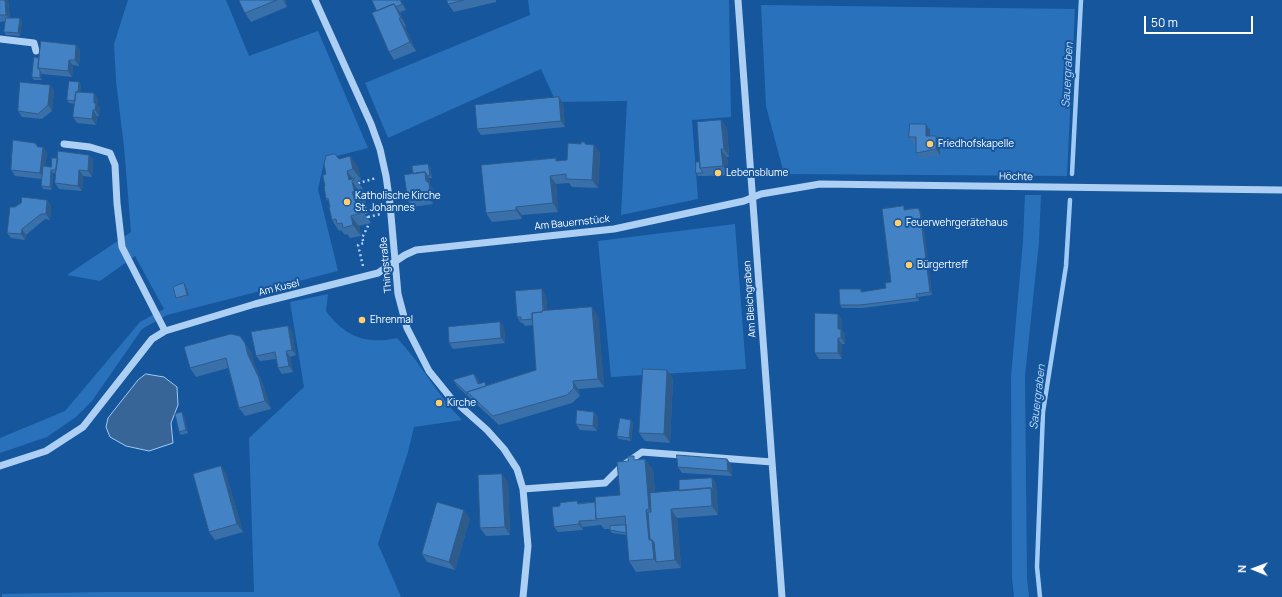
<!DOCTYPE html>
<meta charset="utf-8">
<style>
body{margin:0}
#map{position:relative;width:1282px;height:597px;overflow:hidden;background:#15569d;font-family:Manrope,sans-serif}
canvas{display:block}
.north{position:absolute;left:1234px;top:549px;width:40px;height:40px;-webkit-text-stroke:3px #15569d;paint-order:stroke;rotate:271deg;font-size:11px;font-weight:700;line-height:16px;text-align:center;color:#fff}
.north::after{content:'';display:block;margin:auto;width:14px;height:18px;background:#fff;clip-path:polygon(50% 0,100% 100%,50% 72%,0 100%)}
.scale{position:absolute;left:1144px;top:16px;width:109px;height:18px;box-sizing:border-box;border:2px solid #fff;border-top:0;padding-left:5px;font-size:12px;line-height:14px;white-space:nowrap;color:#fff;-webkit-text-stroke:3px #15569d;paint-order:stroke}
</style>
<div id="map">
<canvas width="1282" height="597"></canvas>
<div class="north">N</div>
<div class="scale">50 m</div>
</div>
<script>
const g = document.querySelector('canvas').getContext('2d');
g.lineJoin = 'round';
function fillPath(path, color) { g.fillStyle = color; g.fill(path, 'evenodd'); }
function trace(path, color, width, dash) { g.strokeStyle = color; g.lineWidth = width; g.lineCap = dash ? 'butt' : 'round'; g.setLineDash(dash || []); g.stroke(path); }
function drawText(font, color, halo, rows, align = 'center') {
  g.font = font + ' Manrope,sans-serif'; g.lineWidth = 4; g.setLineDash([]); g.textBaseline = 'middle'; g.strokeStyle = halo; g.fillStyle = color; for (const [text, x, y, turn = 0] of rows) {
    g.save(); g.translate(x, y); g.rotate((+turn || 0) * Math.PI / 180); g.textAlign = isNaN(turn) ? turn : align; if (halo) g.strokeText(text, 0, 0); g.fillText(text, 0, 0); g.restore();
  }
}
const green = new Path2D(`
 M128,0H226L249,56L318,31L368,148L325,159L318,189L338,271L167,315L142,329L92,401L76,417L47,437L0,453V438L65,411L140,322L164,309L135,256L100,281L67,275L131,232L124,147L116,81L114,44Z
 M528,0H729L731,117L692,120L698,199L621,215L627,101L556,102L541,69L388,138L365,83L530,15Z
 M761,5L1075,9L1067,176L784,174L766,106Z
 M1025,195H1041L1039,242L1025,376L1027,578L1029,597H1014L1012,578L1011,377L1023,241Z
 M735,224L746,369L611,377L598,241Z
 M328,294L326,311C344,336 366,345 397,338C421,363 437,395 462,420L414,427L408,452L378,544L401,597H2V594L105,592H254L249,438L304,387L290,302Z`);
const water = new Path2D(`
 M146,374L164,377L177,387L178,405L171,423L173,443L149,451L126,446L110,437L106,427L108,418L138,380Z`);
const stream = new Path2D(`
 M1072,174L1081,0
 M1040,597L1037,567L1043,412L1066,266L1070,200`);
const path = new Path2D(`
 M368,217L381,214
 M363,266L358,245L364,243L362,238L369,224L359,183L376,178`);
const minor = new Path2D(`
 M315,0L371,124L380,149L386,176L390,204L398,294L407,328L429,371L450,397L487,430L504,449L517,469L523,489L528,546L523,597
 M738,0L782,597
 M0,39L34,43L36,51
 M64,144L90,147L110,153L115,165L117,203L122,247L165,331
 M0,466L46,451L83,427L152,339L165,331L255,304L378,273L405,255L416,250L614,229L744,201L761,194L820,184L1282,190
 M523,489L605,483L622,466L642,452L772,462`);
const wall = new Path2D(`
 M0,0H8L10,18L22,21L20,36L6,35L4,32L5,21L0,22Z
 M239,0H285L287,7L251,22L245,13Z
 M372,0H401L406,10L400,12L406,26L405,27L416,51L394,60L389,52L377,11Z
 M447,0H496V2L454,12L448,4Z
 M76,45L80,50L79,66L73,65L72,77L42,74V80H34L32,77L39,58Z
 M79,82L81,85L80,92L94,93L98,99V106L100,108L99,116H97L96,125L77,123L73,117L75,104L69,103L67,100Z
 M54,90L52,111L42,119L22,117L18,111Z
 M559,97L563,103L565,127L481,135L477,129Z
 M721,120L727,128L729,157H727L729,175L706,176H698L696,173L700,162Z
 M930,130V136H936L940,142V155L920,159L916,153V143H913L909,137Z
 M586,144L594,145L600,153L598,188L572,187L569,183L556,184L558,212L522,215V219L492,222L486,213L558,161L567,160Z
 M38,147H43L47,153L45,166L51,167L58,158L89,155L93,160L92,177L83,176L82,191L59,189L55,183L56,173H53L52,190L43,189L41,186L42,179L15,176L11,170Z
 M350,156L358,167L361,180L357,181L363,189L360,193L366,202L360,203L363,212L371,223L359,226L361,236L350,238L347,234L345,235L341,230L339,231L332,220L330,203L326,199L325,186L326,174L339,159Z
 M428,164L430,167L432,178H429L430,185L433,189L434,198L432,201L433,204L412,207L408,201L413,174Z
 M47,200L51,206L50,220L45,219L26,235L25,240L11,238L7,233L15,207Z
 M918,208L920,211L922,215L932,295L918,297L919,301L862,308H842L840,305L861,289L862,292L886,288L891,282L906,209Z
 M186,286L189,297L178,301L176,298Z
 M546,295L547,310L598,315L604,387L578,389L580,396L572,403L499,425L457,386L453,380L474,374L478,379L480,384L487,385L536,370L533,325L525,326L523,323H521L517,317Z
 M842,319V331L845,334V344H842V359H819L815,353Z
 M288,326L292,331L296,355L290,357L293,372L282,374L278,368L276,359L260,361L256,356Z
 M504,327L505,343L453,349L449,343Z
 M251,351L254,363L264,387L271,409L245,416L239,408L228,368L196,377L190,368Z
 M667,370L673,379L670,443L645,441L639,433Z
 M594,412L598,417L597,431L580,430L576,424Z
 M184,415L188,433L181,435L179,432Z
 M631,420L633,423L631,441L619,439L617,436Z
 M645,459L653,470L655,493L679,491L712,478L716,483L718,515L677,518L681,568L636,572L629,561L627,535L612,533L610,530V529H604L601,525L583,527V530L558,532L554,527L579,503L595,502L620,495L637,460Z
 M727,459L731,464L732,476L682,473L678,467Z
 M221,466L226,474L243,532L215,540L209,532Z
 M508,482L510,535L486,536L480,528Z
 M470,518L455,570L427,562L422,554Z`);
const shadedWall = new Path2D(`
 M5,0H8L10,20L6,15Z
 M283,0H285L287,7Z
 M400,0H401L406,10L402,4Z
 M394,4L400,12L406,26L401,18Z
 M20,18L22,21L20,36L18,33Z
 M399,18L405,27L416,51L410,42Z
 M76,45L80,50L79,66L75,60Z
 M69,60L73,65L72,77L68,71Z
 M40,71L42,74V80L40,78Z
 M79,82L81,85L79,104L77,101Z
 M50,85L54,90L52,111L48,105Z
 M94,93L98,99V106L100,108L99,116L95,110L94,103Z
 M559,97L563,103L565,127L561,121Z
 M93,110L97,116L96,125L92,119Z
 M721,120L727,128L729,157L724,149Z
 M926,124L930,130V142L926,136Z
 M936,136L940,142V155L936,149Z
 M594,145L600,153L598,188L592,180Z
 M43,147L47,153L44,179L40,173Z
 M721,149L727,157L729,175L723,166Z
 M89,155L93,160L92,177L88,171Z
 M350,156L358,167L361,180L353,169Z
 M428,164L430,167L432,178L430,175Z
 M51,170L53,173L52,190L50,187Z
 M79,170L83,176L82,191L78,186Z
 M347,171L354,180L352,181L360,193L358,191L355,192L349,180Z
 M425,172L429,178L430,185L433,189L434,198L432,201L433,204L429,198Z
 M550,176L556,184L558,212L553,203Z
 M352,192L360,203L363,212L359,211Z
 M47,200L51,206L50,220L46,214Z
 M516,207L522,215V219L516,210Z
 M918,208L920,211L922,215L932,295L930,292Z
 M351,216L359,226L361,236L353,225Z
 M22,229L26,235L25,240L21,234Z
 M184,283L186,286L189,297L187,295Z
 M542,289L546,295L548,320L544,315Z
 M916,294L918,297L919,301L917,298Z
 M592,307L598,315L604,387L598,379Z
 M838,314L842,319V331L845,334V344L841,338L838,329Z
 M500,322L504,327L505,343L501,338Z
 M288,326L292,331L296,355L292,350Z
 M838,338L842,344V359L838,353Z
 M245,343L251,351L254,363L264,387L271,409L265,401L248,355Z
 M286,351L290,357L293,372L289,366Z
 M667,370L673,379L670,443L664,434Z
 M474,374L478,379L482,390L478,384Z
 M573,381L578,389L580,396L574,388Z
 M182,412L184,415L188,433L186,430Z
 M594,412L598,417L597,431L593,426Z
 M631,420L633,423L631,441L629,438Z
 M645,459L653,470L657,520L649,509Z
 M727,459L731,464L732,476L728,471Z
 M221,466L226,474L243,532L237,524Z
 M502,474L508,482L510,535L505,527Z
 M712,478L716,483L718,515L712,506L711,488Z
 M671,509L677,518L681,568L675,560Z
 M464,510L470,518L455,570L449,562Z
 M646,510L654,520L656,562L662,570L654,559L649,540Z
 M579,521L583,527V530L579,524Z`);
const building = new Path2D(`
 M0,0H5L6,15H0Z
 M239,0H277L245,13Z
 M372,0H400L402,4L396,7L394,4L377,11Z
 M447,0H464L448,4Z
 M394,4L401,18H399L410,42L389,52L372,13Z
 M6,18H20L18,33L4,32Z
 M41,41L76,45L75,60H69L68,71L38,68Z
 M34,57L39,58L38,68L40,71V78L32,77Z
 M69,81L79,82L78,92H76L75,101L67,100Z
 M20,82L50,85L48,105L38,114L18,111Z
 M76,92L94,93V103H96L95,110H93L92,119L73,117Z
 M559,97L561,121L477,129L475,105Z
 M721,120L724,149H721L723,166L700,168L697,122Z
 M910,124H926V136H936V149L916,153V137H909Z
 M13,140L35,143L38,147H43L40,173L11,170Z
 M581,142H585V144L594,145L592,180L566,179V174L550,176L553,203L516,207V210L486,213L481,165L556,158V161L567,160L568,143L581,144Z
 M58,151L89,155L88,171L79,170L78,186L55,183Z
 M335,154L339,159L350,156L353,169L347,171L349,180L355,178L352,181L354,190L358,191L352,192L359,211L363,212L351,216L353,225L343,228L342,223L337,224L336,219L332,220L329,207H330L328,198L326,199L324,186H325L323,177V175L326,174L324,164L326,156Z
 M52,158H58L56,170H51L50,187L41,186L43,166L51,167Z
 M696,162H700V168L703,173H696Z
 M428,164L430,175L428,176L425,172L413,174L412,166Z
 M425,172L426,181L429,183L430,192L428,195L429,198L408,201L404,175Z
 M22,197L47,200L46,214H41L22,229L21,234L7,233L10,207H15L21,203Z
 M904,206V210L918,208L920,212L930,292L916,294L917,298L860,305H840L839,289H861V292L886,288L885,283L891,282L882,209Z
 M184,283L187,295L176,298L173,287Z
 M542,289L543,311H542V312L532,313V319L521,320V317H517L515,291Z
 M592,307L598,379L573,381L574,388L567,395L493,416L467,392L536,370L532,313L542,312V311Z
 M815,313L838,314V329H841V338H838V353H815Z
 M500,322L501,338L449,343L448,327Z
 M288,326L292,350L286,351L289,366L278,368L275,352L256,356L251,332Z
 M231,334L240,336L245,343L248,355L259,378L265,401L239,408L226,358L190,368L184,347Z
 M643,369L667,370L664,434L639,433Z
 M474,374L478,384L485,382L486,386L467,392L468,394L453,380Z
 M577,410L594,412L593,426L576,424Z
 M182,412L186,430L179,432L175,414Z
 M620,418L631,420L629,438L617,436Z
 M677,455L727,459L728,471L678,467Z
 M628,456H634V460L645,459L649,509L646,510L649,540H652L654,559L629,561L625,516L596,519L595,497L620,495L617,462L628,461Z
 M221,466L237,524L209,532L193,474Z
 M502,474L505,527L480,528L478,475Z
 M712,478L713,491L711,488L679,491V480Z
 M711,488L712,506L671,509L675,560L656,562L654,542L652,540H650L648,512H651L650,493Z
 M577,501L578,504L595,502L596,519L597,520L579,521V524L554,527L552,507L560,506V503Z
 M437,502L464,510L449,562L422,554Z
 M626,525V533L610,530V526Z`);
const markers = [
 [930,144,4,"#ffcf6e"],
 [718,173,4,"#ffcf6e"],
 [347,202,4,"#ffcf6e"],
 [898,223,4,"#ffcf6e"],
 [909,265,4,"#ffcf6e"],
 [362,320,4,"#ffcf6e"],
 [439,403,4,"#ffcf6e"]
];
const poiNames = [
 ["Friedhofskapelle",938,144],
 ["Lebensblume",726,173],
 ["Katholische Kirche",355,196],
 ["St. Johannes",355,208],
 ["Feuerwehrgerätehaus",906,223],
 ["Bürgertreff",917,265],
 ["Ehrenmal",370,320],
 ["Kirche",447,403]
];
const streetNames = [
 ["Höchte",1016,177,1],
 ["Am Bauernstück",572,223,-6],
 ["Thingstraße",386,265,-95],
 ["Am Kusel",279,288,-14],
 ["Am Bleichgraben",750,299,-94]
];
const waterNames = [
 ["Sauergraben",1068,75,-87],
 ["Sauergraben",1038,397,-83]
];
fillPath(green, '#2971bb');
fillPath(water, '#376598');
trace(water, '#9fcbf6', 1);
trace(stream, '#9fcbf6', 4.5);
trace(path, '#accff3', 2.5, [2, 3]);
trace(minor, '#accff3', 7);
fillPath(wall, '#3a70a9');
fillPath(shadedWall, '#2f5b8a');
fillPath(building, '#4382c5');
trace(building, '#2f5b8a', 1);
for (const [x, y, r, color] of markers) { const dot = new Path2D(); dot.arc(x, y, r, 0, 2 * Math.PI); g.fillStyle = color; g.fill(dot); trace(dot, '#15569d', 1.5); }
drawText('10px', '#fff', '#15569d', poiNames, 'left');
drawText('10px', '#fff', '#15569d', streetNames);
drawText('italic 11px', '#b9d9f9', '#15569d', waterNames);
</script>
